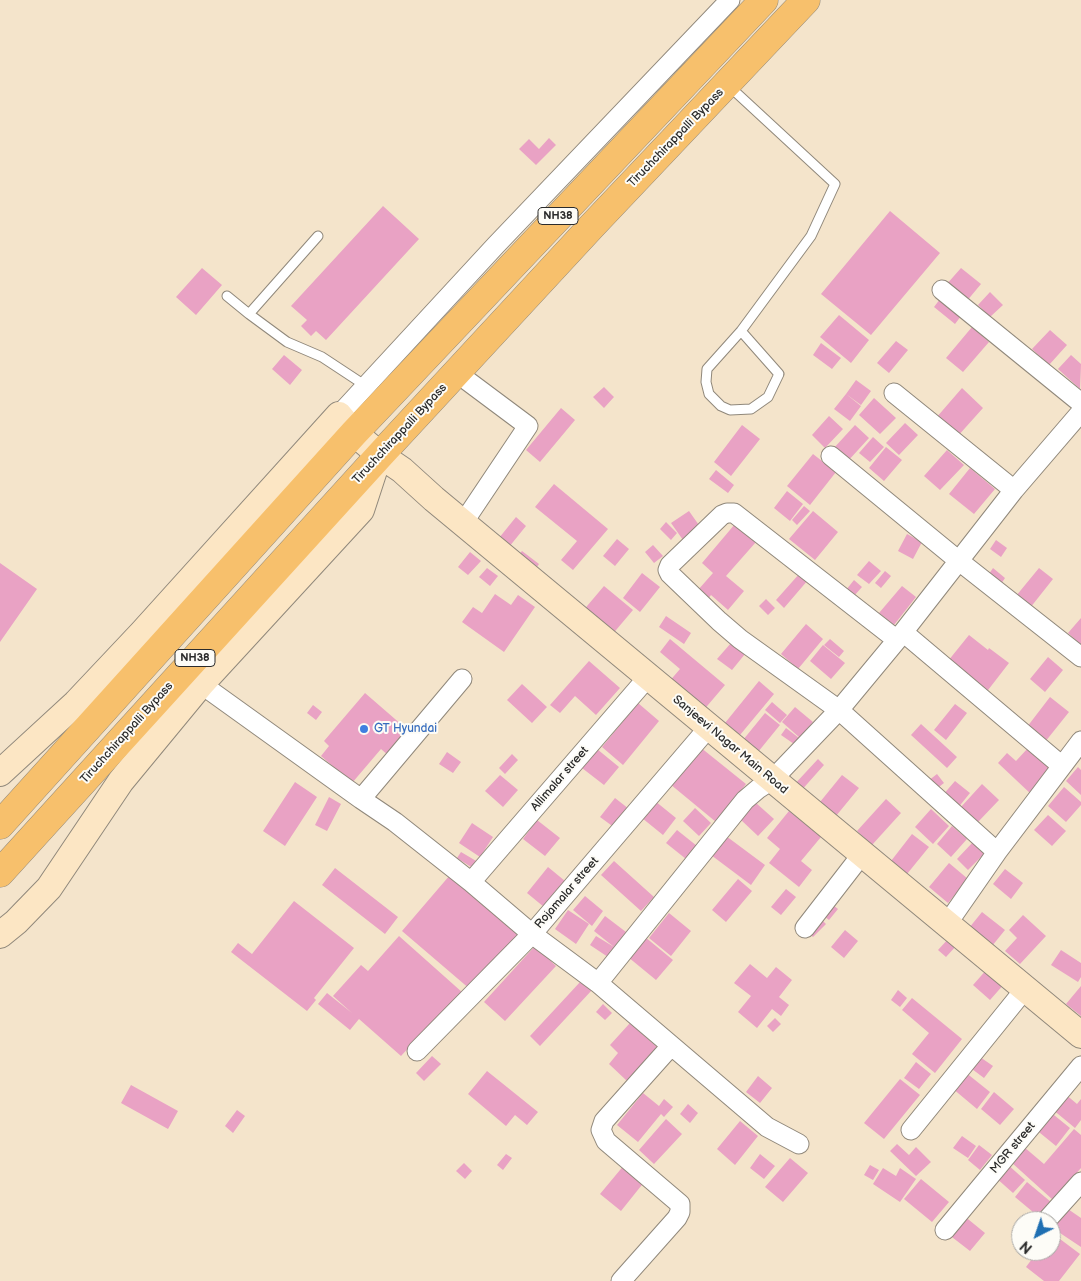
<!DOCTYPE html>
<style>
body{margin:0}
#map{position:relative;width:1081px;height:1281px;overflow:hidden;background:#f4e4cb;font-family:"Balsamiq Sans",sans-serif}
canvas{display:block}
.north{position:absolute;left:1011px;top:1211px;width:50px;height:50px;box-sizing:border-box;background:#fdfcf7;border:1px solid #a9a8a5;border-radius:50%;rotate:221deg;font-size:14px;font-weight:700;line-height:20px;text-align:center;color:#2b2b2b}
.north::after{content:'';display:block;margin:auto;width:18px;height:22px;background:#1f6fb2;clip-path:polygon(50% 0,100% 100%,50% 72%,0 100%)}
</style>
<div id="map">
<canvas width="1081" height="1281"></canvas>
<div class="north">N</div>
</div>
<script>
const g = document.querySelector('canvas').getContext('2d');
g.lineJoin = 'round';
function fillPath(path, color) { g.fillStyle = color; g.fill(path, 'evenodd'); }
function trace(path, color, width, dash) { g.strokeStyle = color; g.lineWidth = width; g.lineCap = dash ? 'butt' : 'round'; g.setLineDash(dash || []); g.stroke(path); }
function drawText(font, color, halo, rows, align = 'center') {
  g.font = font + ' "Balsamiq Sans",sans-serif'; g.lineWidth = 4; g.setLineDash([]); g.textBaseline = 'middle'; g.strokeStyle = halo; g.fillStyle = color; for (const [text, x, y, turn = 0] of rows) {
    g.save(); g.translate(x, y); g.rotate((+turn || 0) * Math.PI / 180); g.textAlign = isNaN(turn) ? turn : align; if (halo) g.strokeText(text, 0, 0); g.fillText(text, 0, 0); g.restore();
  }
}
const building = new Path2D(`
 M549,138L556,145L536,165L519,149L529,139L539,149Z
 M383,206L419,239L326,340L316,331L311,336L301,326L307,320L291,306Z
 M890,211L940,253L871,335L821,294Z
 M202,268L222,285L196,315L176,297Z
 M961,268L981,284L966,302L946,285Z
 M990,292L1003,305L990,317L978,305Z
 M943,295L964,312L955,324L934,307Z
 M839,315L869,340L851,363L820,337Z
 M972,327L989,342L963,372L946,358Z
 M1050,330L1067,345L1049,365L1032,349Z
 M896,341L908,350L889,373L877,363Z
 M821,343L841,358L832,369L813,355Z
 M284,355L302,370L290,385L272,369Z
 M1071,355L1081,364L1080,389L1058,369Z
 M856,380L871,391L861,405L846,394Z
 M604,387L614,397L604,408L593,397Z
 M962,388L983,408L957,437L936,418Z
 M846,394L861,406L850,421L834,409Z
 M874,398L896,418L880,434L859,415Z
 M561,408L575,420L540,462L526,450Z
 M829,416L843,429L825,448L812,435Z
 M905,423L918,435L899,455L886,443Z
 M742,425L760,439L731,476L714,462Z
 M855,425L869,438L847,462L833,449Z
 M873,437L884,447L870,462L859,453Z
 M886,447L902,460L884,481L869,468Z
 M947,450L964,465L940,490L924,476Z
 M813,454L836,472L810,505L787,486Z
 M970,468L995,489L974,514L949,494Z
 M716,470L734,485L728,493L709,479Z
 M554,484L608,529L573,570L561,560L577,541L535,507Z
 M787,491L803,504L790,521L774,508Z
 M804,506L810,511L797,525L792,520Z
 M689,511L701,528L683,540L671,523Z
 M813,511L838,532L815,560L789,539Z
 M516,517L526,526L509,547L499,538Z
 M666,522L677,533L671,540L660,529Z
 M735,524L756,542L726,576L744,591L728,610L711,595L708,599L698,590L713,573L702,563Z
 M907,534L922,542L913,559L898,551Z
 M617,539L629,549L615,566L603,556Z
 M996,540L1007,548L1001,557L990,549Z
 M653,545L663,556L654,563L645,552Z
 M522,551L539,564L532,574L514,560Z
 M470,552L481,561L468,575L458,567Z
 M869,561L881,571L869,584L857,575Z
 M0,563L37,589L0,642Z
 M487,568L498,576L490,586L479,577Z
 M993,568L1005,578L1001,584L989,574Z
 M1039,568L1053,579L1030,608L1016,596Z
 M885,571L891,576L881,588L875,583Z
 M642,573L660,587L640,612L623,598Z
 M800,573L808,580L784,608L776,600Z
 M854,580L862,587L854,596L846,590Z
 M604,586L633,610L611,636L582,612Z
 M902,586L916,597L894,625L879,613Z
 M495,594L511,605L518,595L535,607L504,652L462,622L473,607L482,613Z
 M766,599L775,608L768,615L759,606Z
 M666,616L691,633L684,644L659,627Z
 M1081,618V645L1068,633Z
 M806,624L823,639L798,669L781,654Z
 M969,635L988,650L989,648L1009,663L985,694L948,661Z
 M670,639L725,685L702,712L668,683L680,669L660,652Z
 M830,639L844,651L839,657L824,645Z
 M731,643L745,654L732,670L717,659Z
 M823,645L845,663L831,679L810,661Z
 M1048,657L1063,670L1045,692L1030,679Z
 M589,661L620,688L596,715L575,696L560,713L550,705Z
 M759,681L774,694L740,735L725,723Z
 M522,684L547,707L532,723L507,700Z
 M365,693L410,732L389,756L381,749L352,783L321,756L329,746L324,741Z
 M1050,697L1069,712L1045,742L1027,727Z
 M772,702L787,715L780,723L765,710Z
 M638,703L659,721L623,765L602,747Z
 M955,704L967,713L946,740L934,730Z
 M313,705L322,712L316,720L307,713Z
 M795,707L813,722L800,738L782,722Z
 M765,713L780,725L758,752L743,740Z
 M921,724L957,757L947,768L911,735Z
 M786,728L799,738L794,744L781,735Z
 M700,747L746,784L716,822L670,784Z
 M1028,748L1054,773L1032,795L998,763L1007,753L1016,761Z
 M597,749L619,767L604,785L582,768Z
 M447,752L461,762L453,773L439,764Z
 M512,754L518,760L505,774L499,768Z
 M818,759L824,765L800,792L793,786Z
 M1078,767L1081,770V795L1066,781Z
 M937,774L944,783L935,790L928,781Z
 M500,775L518,790L503,807L485,791Z
 M842,775L859,788L836,816L820,802Z
 M955,781L970,793L957,809L942,796Z
 M295,782L317,797L285,846L263,831Z
 M982,784L999,800L978,822L961,807Z
 M1064,787L1081,802V805L1066,822L1048,806Z
 M329,797L341,804L327,831L315,825Z
 M615,798L629,809L615,828L600,817Z
 M886,799L901,813L872,845L857,831Z
 M655,801L676,818L663,835L642,818Z
 M756,803L774,819L758,836L740,819Z
 M695,808L711,823L699,836L683,821Z
 M931,809L949,826L933,844L915,827Z
 M789,811L821,837L801,861L812,870L799,887L769,863L780,849L767,838Z
 M1048,815L1066,831L1052,846L1034,830Z
 M537,820L560,838L545,856L523,839Z
 M472,823L493,837L480,857L459,843Z
 M952,826L967,839L951,857L937,844Z
 M677,830L697,846L686,859L666,843Z
 M912,834L929,847L907,874L891,861Z
 M726,836L765,865L751,885L711,855Z
 M973,842L985,853L968,870L957,859Z
 M461,852L483,865L479,872L457,858Z
 M614,861L654,897L641,911L601,875Z
 M949,863L968,879L948,903L929,887Z
 M548,867L565,881L544,907L527,893Z
 M335,868L398,917L385,934L322,885Z
 M1005,869L1023,883L1011,899L993,884Z
 M450,875L519,934L471,990L402,931Z
 M738,879L752,891L726,922L712,910Z
 M786,889L796,897L781,915L771,907Z
 M585,896L603,911L592,926L573,910Z
 M294,901L354,948L314,998L316,1000L307,1011L231,952L238,943L252,954Z
 M829,902L838,909L829,920L820,913Z
 M568,910L589,924L576,944L555,929Z
 M982,912L1005,930L992,946L969,928Z
 M669,913L691,931L671,956L649,938Z
 M1023,915L1046,936L1020,964L1005,951L1017,938L1009,930Z
 M605,916L626,932L614,947L594,931Z
 M819,917L826,924L813,937L806,931Z
 M845,930L858,941L844,958L831,947Z
 M399,936L463,993L437,1023L434,1020L401,1056L359,1019L350,1030L318,1004L327,993L352,1013L333,996L361,965L368,971Z
 M596,936L614,947L608,957L590,945Z
 M645,937L673,960L656,980L628,957Z
 M949,938L957,945L946,957L938,950Z
 M535,946L556,966L505,1021L484,1002Z
 M1061,950L1081,963V977L1078,982L1051,965Z
 M750,964L767,978L776,967L792,980L779,997L789,1005L781,1016L772,1009L757,1028L738,1012L751,996L734,983Z
 M988,968L1005,983L990,1000L973,985Z
 M581,981L592,990L540,1046L530,1036Z
 M1081,986V1016L1066,1004Z
 M898,990L907,998L900,1007L891,1000Z
 M912,998L962,1039L935,1073L912,1054L929,1033L902,1010Z
 M603,1004L612,1013L605,1020L596,1012Z
 M775,1018L781,1024L773,1032L767,1026Z
 M630,1023L657,1047L627,1081L609,1064L618,1053L610,1045Z
 M432,1056L441,1064L424,1081L416,1073Z
 M980,1057L993,1066L984,1078L972,1069Z
 M916,1062L931,1074L919,1089L904,1078Z
 M487,1071L538,1112L527,1125L515,1115L506,1126L468,1094Z
 M965,1072L990,1092L977,1109L952,1088Z
 M758,1076L772,1088L760,1103L746,1092Z
 M900,1079L920,1095L884,1139L864,1123Z
 M131,1085L178,1111L168,1129L121,1103Z
 M994,1092L1014,1109L1000,1125L981,1109Z
 M643,1093L659,1106L664,1099L673,1107L664,1117L661,1114L638,1142L617,1125Z
 M1064,1093L1077,1104L1081,1099V1120L1075,1128L1052,1109Z
 M688,1104L698,1113L690,1123L680,1114Z
 M237,1110L245,1116L233,1133L225,1126Z
 M1049,1111L1070,1128L1056,1146L1034,1128Z
 M666,1119L682,1134L654,1164L639,1150Z
 M740,1121L758,1136L735,1165L717,1149Z
 M1074,1129L1081,1135V1168L1053,1200L1011,1162L1024,1147L1044,1164Z
 M962,1136L976,1146L968,1158L953,1148Z
 M897,1144L909,1155L916,1147L931,1162L916,1176L890,1151Z
 M979,1145L992,1155L980,1170L968,1160Z
 M506,1154L512,1158L503,1170L497,1165Z
 M760,1154L775,1166L764,1179L750,1168Z
 M790,1158L808,1173L783,1202L765,1187Z
 M464,1163L472,1171L465,1179L456,1171Z
 M625,1164L645,1181L621,1211L600,1194Z
 M1007,1164L1025,1180L1013,1193L995,1177Z
 M870,1165L879,1170L873,1180L864,1175Z
 M883,1168L896,1176L900,1168L916,1179L900,1202L873,1184Z
 M921,1179L949,1202L932,1222L904,1199Z
 M1027,1182L1051,1202L1039,1217L1015,1197Z
 M1065,1207L1081,1218V1247L1051,1227Z
 M963,1215L985,1233L970,1251L948,1234Z
 M1052,1233L1080,1254L1059,1281H1044L1026,1267L1038,1251H1051V1235Z`);
const lane = new Path2D(`
 M729,86L835,184L811,236L741,331L707,369L706,382L709,394L721,406L730,410L751,409L768,397L779,374L741,331
 M318,236L249,314L287,342L322,357L366,386
 M227,296L249,314`);
const street = new Path2D(`
 M942,290L1081,403
 M457,373L528,426L463,523
 M894,393L1014,490
 M339,415L496,245L730,0
 M831,456L959,561L1081,657
 M903,632L1062,766
 M897,640L734,513H727L722,515L670,565L668,570L670,574L719,621L740,639L839,710L997,852
 M201,684L361,799L395,822L471,882L532,934L598,983L767,1127L799,1144
 M361,799L462,679
 M471,882L648,677
 M947,924L997,852L1081,741
 M805,928L863,853
 M598,983L745,800L758,789L772,780L839,710L897,640L1014,490L1081,412
 M417,1051L532,934L709,727
 M911,1130L1025,989
 M1046,1221L1081,1182
 M945,1230L1081,1066
 M621,1281L677,1218L680,1212V1204L606,1141L601,1130L604,1121L671,1046`);
const secondary = new Path2D(`
 M0,773L76,703L142,633L339,415L354,433L380,455L402,470L434,499L1081,1035
 M0,935L16,922L49,888L121,781L201,684L361,510L379,455`);
const highway = new Path2D(`
 M0,825L354,433L764,0
 M0,873L380,455L592,226L806,0`);
const markers = [
 [364,729,5,"#3f7fe0"]
];
const shields = [
 [558,216,40],
 [195,658,40]
];
const shieldNames = [
 ["NH38",558,216],
 ["NH38",195,658]
];
const streetNames = [
 ["Tiruchchirappalli Bypass",676,138,-46],
 ["Tiruchchirappalli Bypass",400,434,-47],
 ["Tiruchchirappalli Bypass",127,733,-48],
 ["Sanjeevi Nagar Main Road",730,745,40],
 ["Allimalar street",560,779,-49],
 ["Rojamalar street",567,893,-49],
 ["MGR street",1013,1148,-50]
];
const shopNames = [
 ["GT Hyundai",374,729]
];
fillPath(building, '#e9a2c4');
trace(lane, '#90887b', 11);
trace(street, '#90887b', 21);
trace(secondary, '#90887b', 28);
trace(highway, '#90887b', 29);
trace(lane, '#fff', 9);
trace(street, '#fff', 19);
trace(secondary, '#fce6c4', 26);
trace(highway, '#f7c06c', 28);
for (const [x, y, r, color] of markers) { const dot = new Path2D(); dot.arc(x, y, r, 0, 2 * Math.PI); g.fillStyle = color; g.fill(dot); trace(dot, '#fdfcf7', 2); }
for (const [x, y, w] of shields) { const box = new Path2D(); box.roundRect(x - w / 2, y - 8.5, w, 17, 4); g.fillStyle = '#fdfcf7'; g.fill(box); trace(box, '#2b2b2b', 1); }
drawText('bold 11px', '#2b2b2b', null, shieldNames);
drawText('12px', '#2b2b2b', '#fdfcf7', streetNames);
drawText('12px', '#366cbe', '#fdfcf7', shopNames, 'left');
</script>
